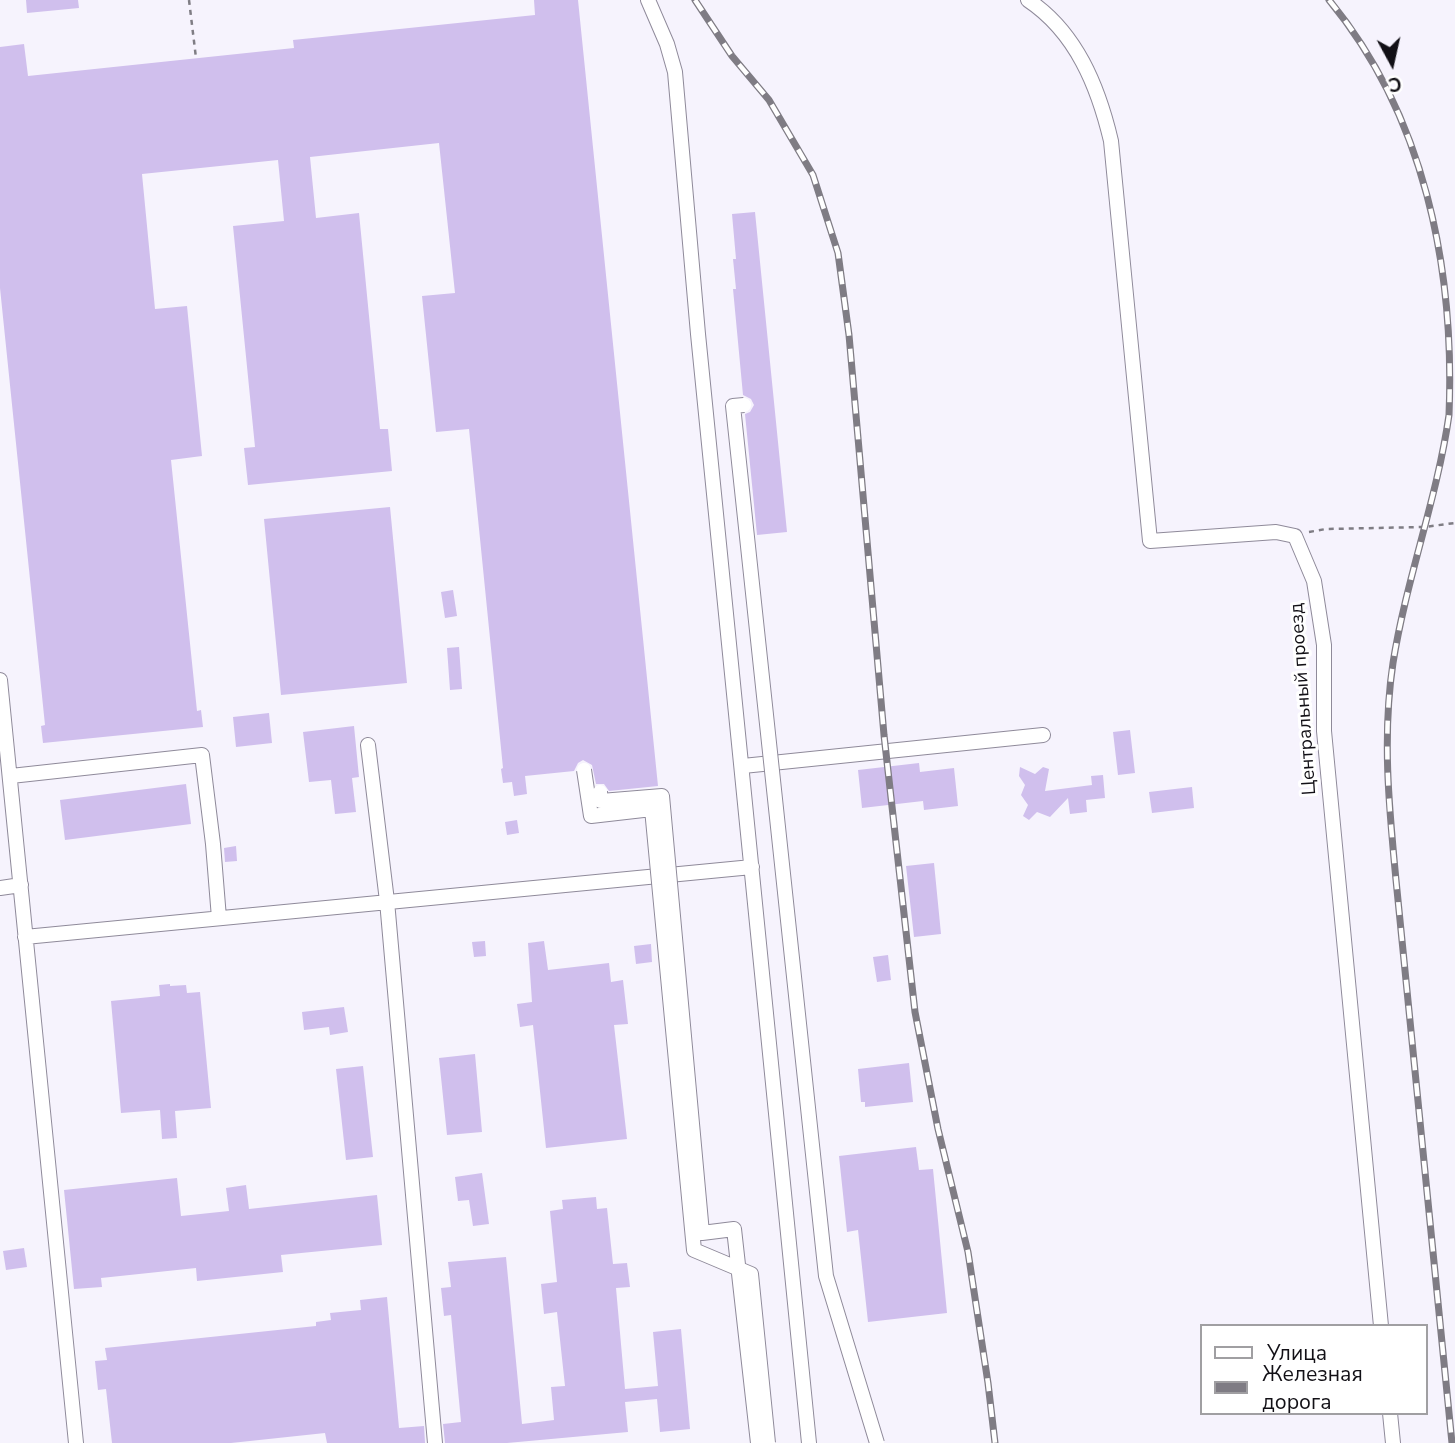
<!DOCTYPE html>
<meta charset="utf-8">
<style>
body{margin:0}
#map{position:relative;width:1455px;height:1443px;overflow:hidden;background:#f6f3fd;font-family:"Nunito Sans",sans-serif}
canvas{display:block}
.legend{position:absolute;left:1200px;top:1324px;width:228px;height:91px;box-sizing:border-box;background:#fff;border:2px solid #a09fa2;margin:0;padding:9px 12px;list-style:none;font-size:21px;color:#121016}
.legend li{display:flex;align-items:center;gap:14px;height:35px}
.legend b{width:35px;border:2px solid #a09fa2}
.north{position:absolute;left:1357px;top:28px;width:70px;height:70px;-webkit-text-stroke:5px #fff;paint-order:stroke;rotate:172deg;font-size:19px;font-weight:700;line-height:28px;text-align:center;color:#121016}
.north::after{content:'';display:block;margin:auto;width:24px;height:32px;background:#121016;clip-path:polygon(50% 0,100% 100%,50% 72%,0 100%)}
</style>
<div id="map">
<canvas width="1455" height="1443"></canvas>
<ul class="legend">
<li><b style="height:9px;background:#fff"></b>Улица</li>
<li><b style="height:9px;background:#7f7c84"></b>Железная дорога</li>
</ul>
<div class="north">С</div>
</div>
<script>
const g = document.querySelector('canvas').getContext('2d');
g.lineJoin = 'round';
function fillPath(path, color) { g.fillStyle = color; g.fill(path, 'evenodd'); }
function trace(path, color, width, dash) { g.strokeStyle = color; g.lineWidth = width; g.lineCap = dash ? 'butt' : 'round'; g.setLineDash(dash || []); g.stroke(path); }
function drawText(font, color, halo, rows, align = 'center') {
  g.font = font + ' "Nunito Sans",sans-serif'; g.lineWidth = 6; g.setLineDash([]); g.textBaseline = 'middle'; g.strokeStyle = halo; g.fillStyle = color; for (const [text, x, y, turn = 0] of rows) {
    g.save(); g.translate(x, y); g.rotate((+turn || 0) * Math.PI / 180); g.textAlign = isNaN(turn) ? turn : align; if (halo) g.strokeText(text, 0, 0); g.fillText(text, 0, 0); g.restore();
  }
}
const building = new Path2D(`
 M26,0H78L79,8L27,13Z
 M534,0H578L658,786L609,791L604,784H596L592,765L583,760L578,763L574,771L525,776L527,794L514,796L512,782L503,783L501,769L503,768L469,429L436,432L422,296L455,293L439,143L310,157L316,218L359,213L380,429H388L392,471L248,485L244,448L255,447L233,226L284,221L278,160L142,174L155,309L187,306L202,456L171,460L197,711L201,710L203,727L43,743L41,726L45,725L0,288V47L24,44L28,76L294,48L293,40L535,15Z
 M755,212L787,532L757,535L745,414L750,412L754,405L751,399L743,395L733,289H736L733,259H736L732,214Z
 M390,507L407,683L281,695L264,519Z
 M453,590L457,616L445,618L441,592Z
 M459,647L462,689L450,690L447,648Z
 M269,713L272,743L236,747L233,717Z
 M354,726L359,777L352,778L356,812L335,814L331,780L309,782L303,732Z
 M1130,730L1135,773L1118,775L1113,732Z
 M919,763L920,772L954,768L958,806L924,810L923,801L862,808L858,770Z
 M1020,767L1035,774L1043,767L1049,769L1045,791L1092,785L1091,776L1103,775L1105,798L1086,800L1087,812L1070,814L1068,798L1050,817L1037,812L1029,820L1023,816L1028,805L1021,795L1025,785L1019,776Z
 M186,784L191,824L65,840L60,800Z
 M1192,787L1194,808L1152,813L1149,792Z
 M517,820L519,833L507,835L505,822Z
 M236,846L237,861L225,862L224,848Z
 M934,863L941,934L914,937L906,866Z
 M485,941L486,956L474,957L472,942Z
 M544,941L548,970L609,963L611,982L623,980L628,1024L614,1025L627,1139L546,1148L533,1025L520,1027L517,1004L532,1002L528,943Z
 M651,944L652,962L636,964L634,946Z
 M888,955L891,980L877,982L873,957Z
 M170,984V986L186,985L187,993L200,992L211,1108L175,1111L177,1138L162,1139L160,1110L121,1113L111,1001L160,996L159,985Z
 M344,1007L348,1032L330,1035L329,1027L304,1030L302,1012Z
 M475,1054L482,1132L447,1135L439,1058Z
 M909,1063L913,1102L865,1107V1102H861L858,1069Z
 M363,1066L373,1157L346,1160L336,1069Z
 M916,1147L919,1170L933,1169L947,1313L868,1322L858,1230L847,1232L839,1156Z
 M482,1173L489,1224L473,1226L469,1200L458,1201L455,1177Z
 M177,1178L181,1216L229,1211L226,1188L246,1185L249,1209L377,1195L382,1245L281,1255L283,1272L197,1281L196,1268L101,1278L102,1287L74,1289L64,1190Z
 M596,1197L597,1209L607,1208L613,1264L627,1263L630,1287L616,1288L625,1389L658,1386L653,1332L681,1329L690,1429L660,1432L657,1399L625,1402L628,1432L507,1443H445L443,1424L461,1422L451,1315L444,1316L441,1288L451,1287L448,1262L506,1257L522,1424L554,1420L551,1387L565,1386L557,1312L544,1314L541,1284L557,1282L550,1211L563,1209L562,1200Z
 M24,1248L27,1267L6,1270L3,1251Z
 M387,1297L399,1428L424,1426L425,1443H327L325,1433L231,1443H112L106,1389L98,1390L95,1361L107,1360L105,1348L316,1326V1322L331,1320L330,1313L361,1310L360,1300Z`);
const path = new Path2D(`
 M189,0L196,58
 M1309,532L1326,529L1424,527L1455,523`);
const minor = new Path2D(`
 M648,0L667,44L675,72L698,334L809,1443
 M1028,0C1076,32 1098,86 1111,141L1150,541L1276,532L1295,536L1314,581L1324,645V731L1381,1326
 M0,680L76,1443
 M368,745L387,901L435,1443
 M743,766L1043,735
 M11,776L202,755L213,844L219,918
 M0,888L21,885
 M25,937L752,867
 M1390,1413L1393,1443`);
const rail = new Path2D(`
 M695,0L732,56L769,100L813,175L838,253L849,335L884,735L915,1012L938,1129L968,1252L988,1383L995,1443
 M1329,0C1424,115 1455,267 1449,415C1437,499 1406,580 1393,663C1382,736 1389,807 1396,880L1452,1443`);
const minorBridge = new Path2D(`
 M744,405L733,406L826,1276L877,1443
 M584,770L591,816L652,809L694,1250L751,1274L768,1443
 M600,792L601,801L662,796L702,1233L734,1229L758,1443`);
const streetNames = [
 ["Центральный проезд",1304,699,-94]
];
fillPath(building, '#d0bfed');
trace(minor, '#8f8a9a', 16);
trace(path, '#7f7d84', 2.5, [5, 5]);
trace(minor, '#fff', 14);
trace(rail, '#7f7c84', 7);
trace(rail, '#fff', 4.5, [13]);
trace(minorBridge, '#8f8a9a', 16, []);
trace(minorBridge, '#fff', 14);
drawText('19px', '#121016', '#fff', streetNames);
</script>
